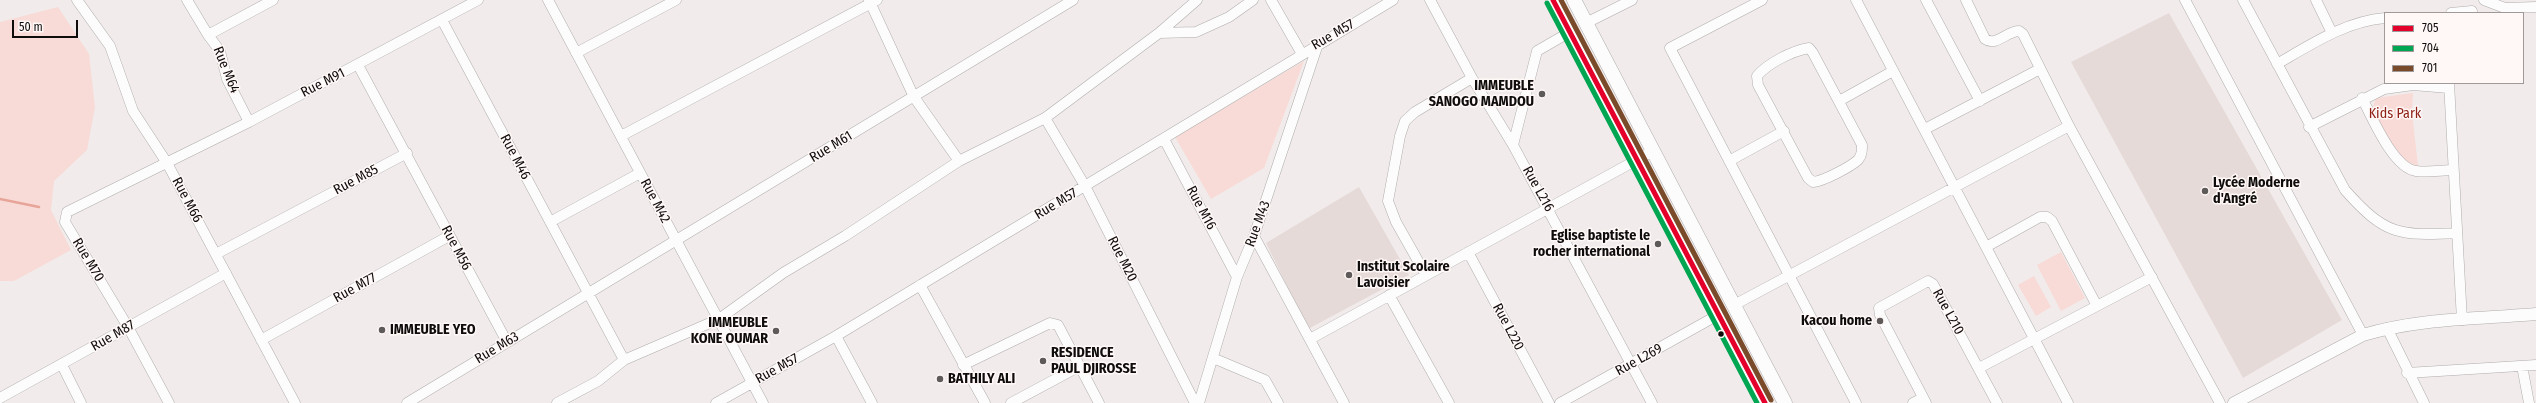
<!DOCTYPE html>
<meta charset="utf-8">
<style>
body{margin:0}
#map{position:relative;width:2536px;height:403px;overflow:hidden;background:#f1eceb;font-family:"Fira Sans Condensed",sans-serif}
canvas{display:block}
.legend{position:absolute;left:2384px;top:12px;width:140px;height:72px;box-sizing:border-box;background:#fff8f7;border:1px solid #9f9a99;margin:0;padding:5px 7px;list-style:none;font-size:12px;color:#0f0c0c}
.legend li{display:flex;align-items:center;gap:8px;height:20px}
.legend b{width:20px;border:1px solid #9f9a99}
.scale{position:absolute;left:12px;top:20px;width:66px;height:18px;box-sizing:border-box;border:2px solid #0f0c0c;border-top:0;padding-left:5px;font-size:12px;line-height:14px;white-space:nowrap;color:#0f0c0c;-webkit-text-stroke:3px #fff8f7;paint-order:stroke}
</style>
<div id="map">
<canvas width="2536" height="403"></canvas>
<ul class="legend">
<li><b style="height:5px;background:#e4002b"></b>705</li>
<li><b style="height:5px;background:#00a651"></b>704</li>
<li><b style="height:5px;background:#7a4b2a"></b>701</li>
</ul>
<div class="scale">50 m</div>
</div>
<script>
const g = document.querySelector('canvas').getContext('2d');
g.lineJoin = 'round';
function fillPath(path, color) { g.fillStyle = color; g.fill(path, 'evenodd'); }
function trace(path, color, width, dash) { g.strokeStyle = color; g.lineWidth = width; g.lineCap = dash ? 'butt' : 'round'; g.setLineDash(dash || []); g.stroke(path); }
function drawText(font, color, halo, rows, align = 'center') {
  g.font = font + ' "Fira Sans Condensed",sans-serif'; g.lineWidth = 3; g.setLineDash([]); g.textBaseline = 'middle'; g.strokeStyle = halo; g.fillStyle = color; for (const [text, x, y, turn = 0] of rows) {
    g.save(); g.translate(x, y); g.rotate((+turn || 0) * Math.PI / 180); g.textAlign = isNaN(turn) ? turn : align; if (halo) g.strokeText(text, 0, 0); g.fillText(text, 0, 0); g.restore();
  }
}
const built = new Path2D(`
 M2169,13L2342,320L2243,378L2071,62Z
 M1359,187L1409,275L1308,329L1266,243Z`);
const green = new Path2D(`
 M58,7L89,54L95,107L87,150L54,181L51,210L71,250L14,281H0V22Z
 M1304,61L1264,168L1211,199L1175,137Z
 M2413,93L2412,112L2418,166L2404,161L2387,138L2373,107L2376,98Z
 M2061,252L2085,298L2061,311L2037,265Z
 M2034,276L2051,307L2036,316L2018,285Z`);
const stream = new Path2D(`
 M0,199L39,207`);
const minor = new Path2D(`
 M77,0L110,46L133,111L167,163L295,403
 M187,0L208,35L220,51L227,79L249,122
 M548,0L763,403
 M869,0L914,97L959,161
 M1271,0L1302,54
 M1430,0L1472,78L1513,145L1652,403
 M1762,0L1670,48L1856,403
 M1856,0L2068,403
 M1926,0L1980,101
 M1966,0L1985,39C1996,47 2007,31 2019,31L2023,34L2069,126L2220,403
 M2185,0L2363,335
 M2243,0L2345,190C2385,235 2398,236 2457,233
 M2316,0L2332,33
 M2484,0L2505,8L2536,7
 M2451,13L2472,11
 M442,20L624,360
 M1586,23L1632,0
 M1159,33L1196,32L1229,17L1253,0
 M208,35L273,0
 M1809,48L1813,53L1862,145C1862,151 1862,155 1858,160C1850,167 1824,181 1813,182L1808,178L1758,85L1757,76C1768,63 1792,51 1809,48Z
 M576,53L676,0
 M2277,64C2310,45 2346,21 2385,18
 M358,65L507,342
 M2449,83L2462,320
 M2362,98C2372,117 2393,168 2416,171C2428,173 2442,170 2453,170
 M1839,101L1893,71
 M1045,118L1085,186L1195,403
 M2309,127L2384,89L2413,85L2449,88
 M1925,129L2040,69
 M621,136L877,0
 M1164,139L1237,277
 M1513,145L1537,51L1570,32
 M1729,161L1784,131
 M550,222L640,173
 M1254,236L1344,403
 M1986,247L2040,217H2047L2052,221L2097,306
 M1468,252L1549,403
 M216,254L407,153
 M1426,275L1396,222L1388,201L1400,136L1405,121L1415,112L1472,78
 M920,285L985,403
 M1389,295L1449,403
 M1734,305L2069,126
 M2387,328L2424,403
 M836,336L872,403
 M1310,339L1653,151
 M261,340L449,236
 M1213,358L1265,380L1278,403
 M62,365L81,403
 M963,365L1050,323L1058,325L1099,403
 M2522,366L2529,403
 M1979,368L2152,277
 M2407,373L2536,365
 M0,398L226,273
 M169,403L128,327L65,222L67,212L249,122L478,0
 M407,403L1073,0
 M557,403L598,381L624,360L719,319L783,273L845,236L959,161L1045,118L1159,33L1197,0
 M716,403L836,336L1393,0
 M1011,403L1080,366
 M1199,403L1237,277L1254,236L1318,44
 M1560,403L1718,315
 M1913,403L1923,398
 M1926,403L1880,315L1879,308L1928,281L1933,284L1997,403`);
const tertiary = new Path2D(`
 M2234,403L2363,335C2419,318 2478,319 2536,314`);
const secondary = new Path2D(`
 M1553,0L1765,403
 M1574,0L1785,403`);
const bus1 = new Path2D(`
 M1553,0L1765,403`);
const bus2 = new Path2D(`
 M1547,3L1757,403`);
const bus3 = new Path2D(`
 M1561,0L1771,400`);
const markers = [
 [1542,94,4,"#5e5a5a"],
 [2205,191,4,"#5e5a5a"],
 [1658,244,4,"#5e5a5a"],
 [1349,275,4,"#5e5a5a"],
 [1880,321,4,"#5e5a5a"],
 [382,330,4,"#5e5a5a"],
 [776,331,4,"#5e5a5a"],
 [1721,334,3.5,"#0f0c0c"],
 [1043,361,4,"#5e5a5a"],
 [940,379,4,"#5e5a5a"]
];
const streetNames = [
 ["Rue M57",1333,35,-30],
 ["Rue M64",226,70,68],
 ["Rue M91",323,83,-27],
 ["Rue M61",831,147,-31],
 ["Rue M46",515,157,62],
 ["Rue M85",356,180,-28],
 ["Rue L216",1538,189,61],
 ["Rue M66",187,200,62],
 ["Rue M42",655,201,62],
 ["Rue M57",1056,204,-31],
 ["Rue M16",1201,208,62],
 ["Rue M43",1258,224,-70],
 ["Rue M56",456,248,62],
 ["Rue M20",1122,259,63],
 ["Rue M70",88,260,59],
 ["Rue M77",355,288,-29],
 ["Rue L210",1948,312,61],
 ["Rue L220",1508,327,62],
 ["Rue M87",113,336,-30],
 ["Rue M63",497,348,-31],
 ["Rue L269",1639,360,-29],
 ["Rue M57",777,369,-29]
];
const poiNames = [
 ["IMMEUBLE",1534,86,"right"],
 ["SANOGO MAMDOU",1534,102,"right"],
 ["Lycée Moderne",2213,183],
 ["d'Angré",2213,199],
 ["Eglise baptiste le",1650,236,"right"],
 ["rocher international",1650,252,"right"],
 ["Institut Scolaire",1357,267],
 ["Lavoisier",1357,283],
 ["Kacou home",1872,321,"right"],
 ["IMMEUBLE",768,323,"right"],
 ["KONE OUMAR",768,339,"right"],
 ["IMMEUBLE YEO",390,330],
 ["RESIDENCE",1051,353],
 ["PAUL DJIROSSE",1051,369],
 ["BATHILY ALI",948,379]
];
const parkNames = [
 ["Kids Park",2395,114]
];
fillPath(built, '#e5dad8');
fillPath(green, '#f8dad6');
trace(stream, '#e7a59a', 2.5);
trace(minor, '#afacab', 11);
trace(tertiary, '#afacab', 13);
trace(secondary, '#afacab', 15);
trace(minor, '#fdfcfc', 10);
trace(tertiary, '#fdfcfc', 12);
trace(secondary, '#fdfcfc', 14);
trace(bus1, '#e4002b', 5);
trace(bus2, '#00a651', 5);
trace(bus3, '#7a4b2a', 5);
for (const [x, y, r, color] of markers) { const dot = new Path2D(); dot.arc(x, y, r, 0, 2 * Math.PI); g.fillStyle = color; g.fill(dot); trace(dot, '#fff8f7', 1.5); }
drawText('14px', '#0f0c0c', '#fff8f7', streetNames);
drawText('bold 14px', '#0f0c0c', '#fff8f7', poiNames, 'left');
drawText('14px', '#8f2218', '#fff8f7', parkNames);
</script>
